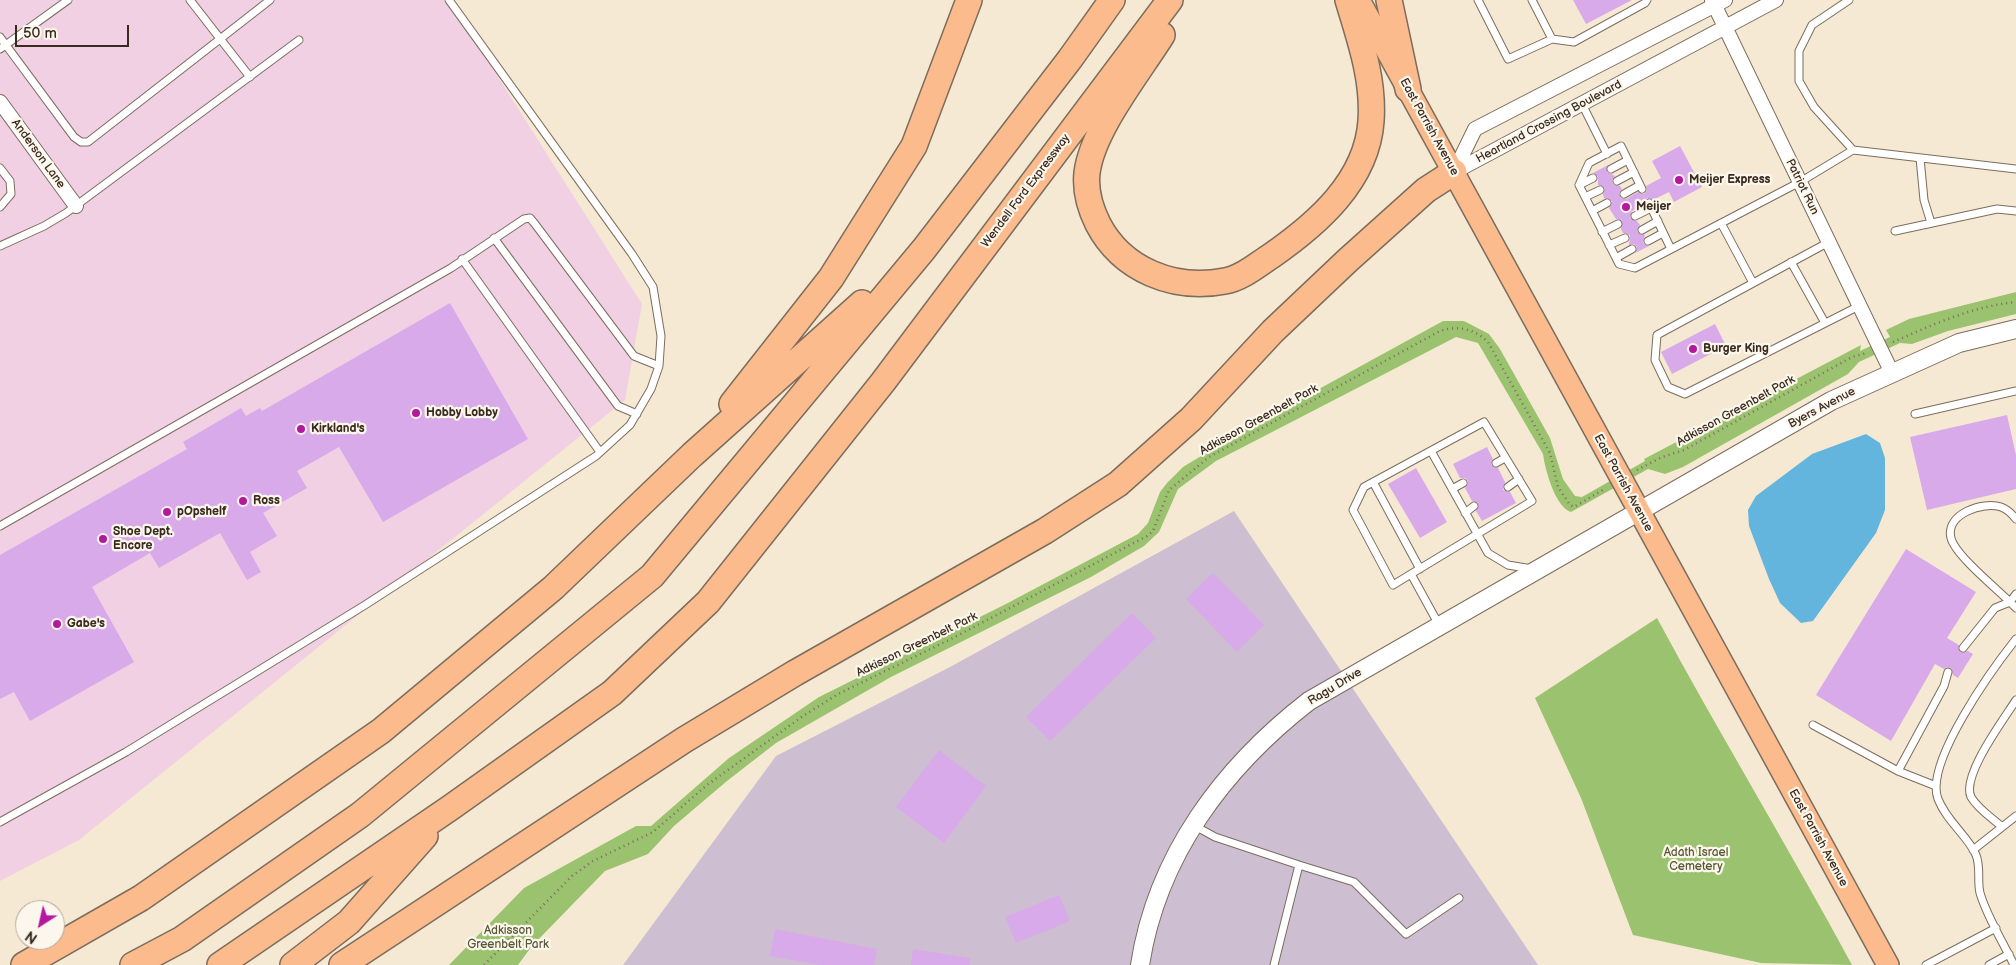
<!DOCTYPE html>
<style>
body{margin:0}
#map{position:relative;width:2016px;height:965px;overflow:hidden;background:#f6e9d3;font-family:"Balsamiq Sans",sans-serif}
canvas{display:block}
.north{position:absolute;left:15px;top:900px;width:50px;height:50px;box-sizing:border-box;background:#fbf7ec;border:1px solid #aea59a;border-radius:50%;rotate:215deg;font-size:14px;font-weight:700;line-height:20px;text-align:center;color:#3b2a1e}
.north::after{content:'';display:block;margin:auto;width:18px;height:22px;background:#b5179e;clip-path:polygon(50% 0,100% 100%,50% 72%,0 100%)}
.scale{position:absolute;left:15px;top:25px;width:114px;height:22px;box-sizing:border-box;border:2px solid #3b2a1e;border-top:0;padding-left:6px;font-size:15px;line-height:18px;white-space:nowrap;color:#3b2a1e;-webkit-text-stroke:4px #fbf7ec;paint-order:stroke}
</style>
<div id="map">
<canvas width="2016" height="965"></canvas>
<div class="north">N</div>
<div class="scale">50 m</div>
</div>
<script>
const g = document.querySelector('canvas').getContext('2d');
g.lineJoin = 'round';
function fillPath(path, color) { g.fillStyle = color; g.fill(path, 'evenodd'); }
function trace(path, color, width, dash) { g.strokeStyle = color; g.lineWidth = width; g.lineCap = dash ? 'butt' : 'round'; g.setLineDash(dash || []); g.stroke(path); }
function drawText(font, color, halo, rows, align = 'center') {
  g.font = font + ' "Balsamiq Sans",sans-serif'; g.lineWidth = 4.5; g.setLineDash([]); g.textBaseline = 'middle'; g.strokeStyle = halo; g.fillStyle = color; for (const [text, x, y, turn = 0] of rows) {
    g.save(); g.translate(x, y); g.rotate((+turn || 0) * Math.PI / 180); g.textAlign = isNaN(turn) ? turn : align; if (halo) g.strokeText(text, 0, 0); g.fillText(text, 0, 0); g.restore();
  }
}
const built = new Path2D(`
 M0,0H446L460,17L642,304L625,400L79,840L0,881Z`);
const industrial = new Path2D(`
 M1234,511L1538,965H623L776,756L950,667Z`);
const green = new Path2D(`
 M2016,292V314L1948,331L1912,344L1900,343L1859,362L1848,374L1683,467L1665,474L1648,469L1571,512C1555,507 1545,469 1543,454L1478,343L1456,337L1216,461L1178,489L1159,532L1144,546L1091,577L891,677L776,743L727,781L674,826L648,854L605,871L532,946L518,965H449L524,888L636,826H651L729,758L819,697L1004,605L1138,534L1148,523L1160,492L1167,483L1183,467L1244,430L1443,321H1464L1489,334L1500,349L1550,438L1563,479L1575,496L1582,497L1645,461L1644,459L1861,345L1860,351L1890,337L1886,330L1909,319Z
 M1657,618C1720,735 1789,848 1852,965L1761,963L1633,935L1581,798L1535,698Z`);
const water = new Path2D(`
 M1866,434L1880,443L1885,458V510L1876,533L1813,621L1801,623L1780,603L1769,579L1749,526L1748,510L1756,496L1812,454Z`);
const building = new Path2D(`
 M1573,0H1632L1586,24Z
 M1680,146L1702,187L1674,202L1669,192L1653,200L1647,198L1644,205L1632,211L1630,218L1637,221L1640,225L1637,232L1645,235L1643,243L1649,246L1635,253L1637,247L1634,244L1629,245L1630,235L1623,233L1621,229L1622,221L1616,219L1609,208L1612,201L1604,198L1603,195L1605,188L1598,185V176L1593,173L1608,165L1607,172L1615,176L1612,180L1613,184L1620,186L1622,189L1619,193L1621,198L1626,199L1638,192L1644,194L1647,190L1646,186L1661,178L1652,161Z
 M450,303L528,439L383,522L339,447L297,471L307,488L263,513L277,536L250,552L261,572L247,580L220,533L159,568L150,553L92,587L134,662L30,721L14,692L0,699V555L187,449L183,442L241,408L246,416L260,408L262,411Z
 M1715,324L1726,346L1672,374L1661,352Z
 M2007,415L2016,455V489L1927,510L1910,437Z
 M1487,447L1493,459L1491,465L1498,468L1505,482L1503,490L1510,492L1516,503L1482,521L1476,511L1478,503L1472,501L1465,488L1468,481L1465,478H1460L1453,464Z
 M1416,468L1447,522L1420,538L1388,484Z
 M1906,549L1976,592L1947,638L1959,645L1960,652L1968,651L1973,654L1958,678L1953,675L1951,668L1947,667L1944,669L1935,664L1891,741L1816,695Z
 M1213,573L1264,625L1237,652L1186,599Z
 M1132,613L1156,638L1050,741L1026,717Z
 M939,750L986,786L944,843L896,807Z
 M1059,895L1070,921L1016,943L1005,917Z
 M775,929L877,949L874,965H819L770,956Z
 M913,949L970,958V965H911Z`);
const path = new Path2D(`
 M1893,342C1932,325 1973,306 2016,302
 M1637,470L1662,457L1684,450L1852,357L1867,353
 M484,965L572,876L593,861L653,832L707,785L803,716L838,694L949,640L1147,536L1153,531L1169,490L1209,457L1440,331C1457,325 1475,329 1488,342L1550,453L1558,487L1570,505L1574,507L1606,488`);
const service = new Path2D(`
 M190,0L250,77
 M1478,0L1508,59L1552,39L1574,42L1645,3L1647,0
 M1532,0L1552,39
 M1849,0L1812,25L1799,51V81L1814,107L1853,150
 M0,37L74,137L81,142H88L270,0
 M0,49L68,0
 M1582,104L1607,154
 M1920,158L1924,200L1931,223
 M0,168L10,181L11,194L0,207
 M1611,169L1628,160
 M1617,181L1634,172
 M1579,185L1593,178
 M1642,189L1621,146L1589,163L1579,185L1619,264L1635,268L1800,182L1853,150L2016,169
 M1624,194L1640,185
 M1585,197L1600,190
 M1649,203L1671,249
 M1592,211L1607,203
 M1635,216L1651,208
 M1721,223L1753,283
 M1642,230L1658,221
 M1895,231L1997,209L2016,211
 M1602,232L1618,224
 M494,238L618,406L637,414
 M1648,241L1663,233
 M1829,242L1657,335L1655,360L1668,387L1685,394L1859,306
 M1609,245L1625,238
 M0,246L44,226L66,213L299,40
 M1616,258L1632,249
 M462,259L600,452
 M1791,262L1825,323
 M1915,414L2016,391
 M1431,451L1488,553L1508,565L1532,569
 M1496,463L1505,458
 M1373,482L1420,569
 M1508,487L1519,479
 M1452,489L1463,483
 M1465,513L1474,506
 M2016,519C2012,514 2007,509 2001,507C1983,501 1945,514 1951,538C1955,555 1997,589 2010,602L2016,594
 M0,526L451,268L524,219L530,218L535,224L634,356L659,366
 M1411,574L1532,501L1484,422L1364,487L1353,510L1393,585L1411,574L1439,625
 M1963,648L1995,608L2010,602L2016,608
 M1813,725L1898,771L1936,786
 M1898,771L1944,686L1948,672
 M0,822L126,752L365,605L596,456L630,425L651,389L659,366L661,336L653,287L632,254L449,0
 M1195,826L1215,837L1299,865L1274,965
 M2002,827C1992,818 1978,809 1971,797C1961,776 2004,719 2016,700
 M1973,850L2016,816
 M1299,865L1354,882L1406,934L1459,898
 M1926,965L1996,928
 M1989,965L2009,954
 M2014,965C2003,942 1987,917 1980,893C1977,881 1981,867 1976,855C1968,836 1947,822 1938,799C1924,763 1993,668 2016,639`);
const minor = new Path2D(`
 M1712,0L1892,373
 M0,102L76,206
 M1454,172L1776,0
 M1454,172L1475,129L1725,0`);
const tertiary = new Path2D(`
 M1140,965C1157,855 1224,767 1309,701L1831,401L1959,343L2016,329`);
const primary = new Path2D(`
 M1359,0L1888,965`);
const motorway = new Path2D(`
 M1389,0L1408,89
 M1162,35C1139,72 1092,130 1087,173C1085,191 1090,208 1098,224C1122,270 1174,291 1225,281C1242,278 1257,265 1271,256C1317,224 1367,181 1371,121C1374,79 1360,40 1348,0
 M732,404L831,278L914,146L969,0
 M24,965L141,898L381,731L553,588L692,455L862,303
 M133,965L182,939L360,815L652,576L924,249L1070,59L1112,0
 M220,965L450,808L612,693L708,602L883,382L1170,0
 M293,965L349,922L425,836
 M342,965L684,740L795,673L1045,531L1118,484L1191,419L1273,331L1348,260L1426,190L1454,172`);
const markers = [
 [1679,180,5,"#b5179e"],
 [1626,207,5,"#b5179e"],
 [1693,349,5,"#b5179e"],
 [416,413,5,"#b5179e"],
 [301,429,5,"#b5179e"],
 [243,501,5,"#b5179e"],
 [167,512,5,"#b5179e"],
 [103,539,5,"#b5179e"],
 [57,624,5,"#b5179e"]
];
const streetNames = [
 ["Heartland Crossing Boulevard",1549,122,-28],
 ["East Parrish Avenue",1429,127,61],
 ["Anderson Lane",38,154,54],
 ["Patriot Run",1802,187,64],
 ["Wendell Ford Expressway",1026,191,-53],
 ["Byers Avenue",1822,408,-28],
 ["Adkisson Greenbelt Park",1736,411,-29],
 ["Adkisson Greenbelt Park",1259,420,-29],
 ["East Parrish Avenue",1623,483,61],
 ["Adkisson Greenbelt Park",917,645,-26],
 ["Ragu Drive",1335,687,-31],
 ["East Parrish Avenue",1818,838,61]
];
const poiNames = [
 ["Meijer Express",1689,180],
 ["Meijer",1636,207],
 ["Burger King",1703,349],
 ["Hobby Lobby",426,413],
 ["Kirkland's",311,429],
 ["Ross",253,501],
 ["pOpshelf",177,512],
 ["Shoe Dept.",113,532],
 ["Encore",113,546],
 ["Gabe's",67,624]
];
const parkNames = [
 ["Adath Israel",1696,853],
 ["Cemetery",1696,867],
 ["Adkisson",508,931],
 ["Greenbelt Park",508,945]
];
fillPath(built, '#f1d0e4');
fillPath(industrial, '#cebed1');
fillPath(green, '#9bc36f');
fillPath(water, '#63b5de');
fillPath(building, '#d9aae9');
trace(service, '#7c6d5d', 9);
trace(minor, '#7c6d5d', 16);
trace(tertiary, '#7c6d5d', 20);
trace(primary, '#7c6d5d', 24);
trace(motorway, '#7c6d5d', 28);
trace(path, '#7c6d5d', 2.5, [1, 4]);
trace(service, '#fff', 7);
trace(minor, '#fff', 14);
trace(tertiary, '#fff', 18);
trace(primary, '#fbbb8d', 21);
trace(motorway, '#fbbb8d', 25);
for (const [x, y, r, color] of markers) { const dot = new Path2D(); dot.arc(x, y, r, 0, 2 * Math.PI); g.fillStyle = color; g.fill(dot); trace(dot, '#fbf7ec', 2); }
drawText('12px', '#3b2a1e', '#fbf7ec', streetNames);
drawText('bold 12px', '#3b2a1e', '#fbf7ec', poiNames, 'left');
drawText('12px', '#585836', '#fbf7ec', parkNames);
</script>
